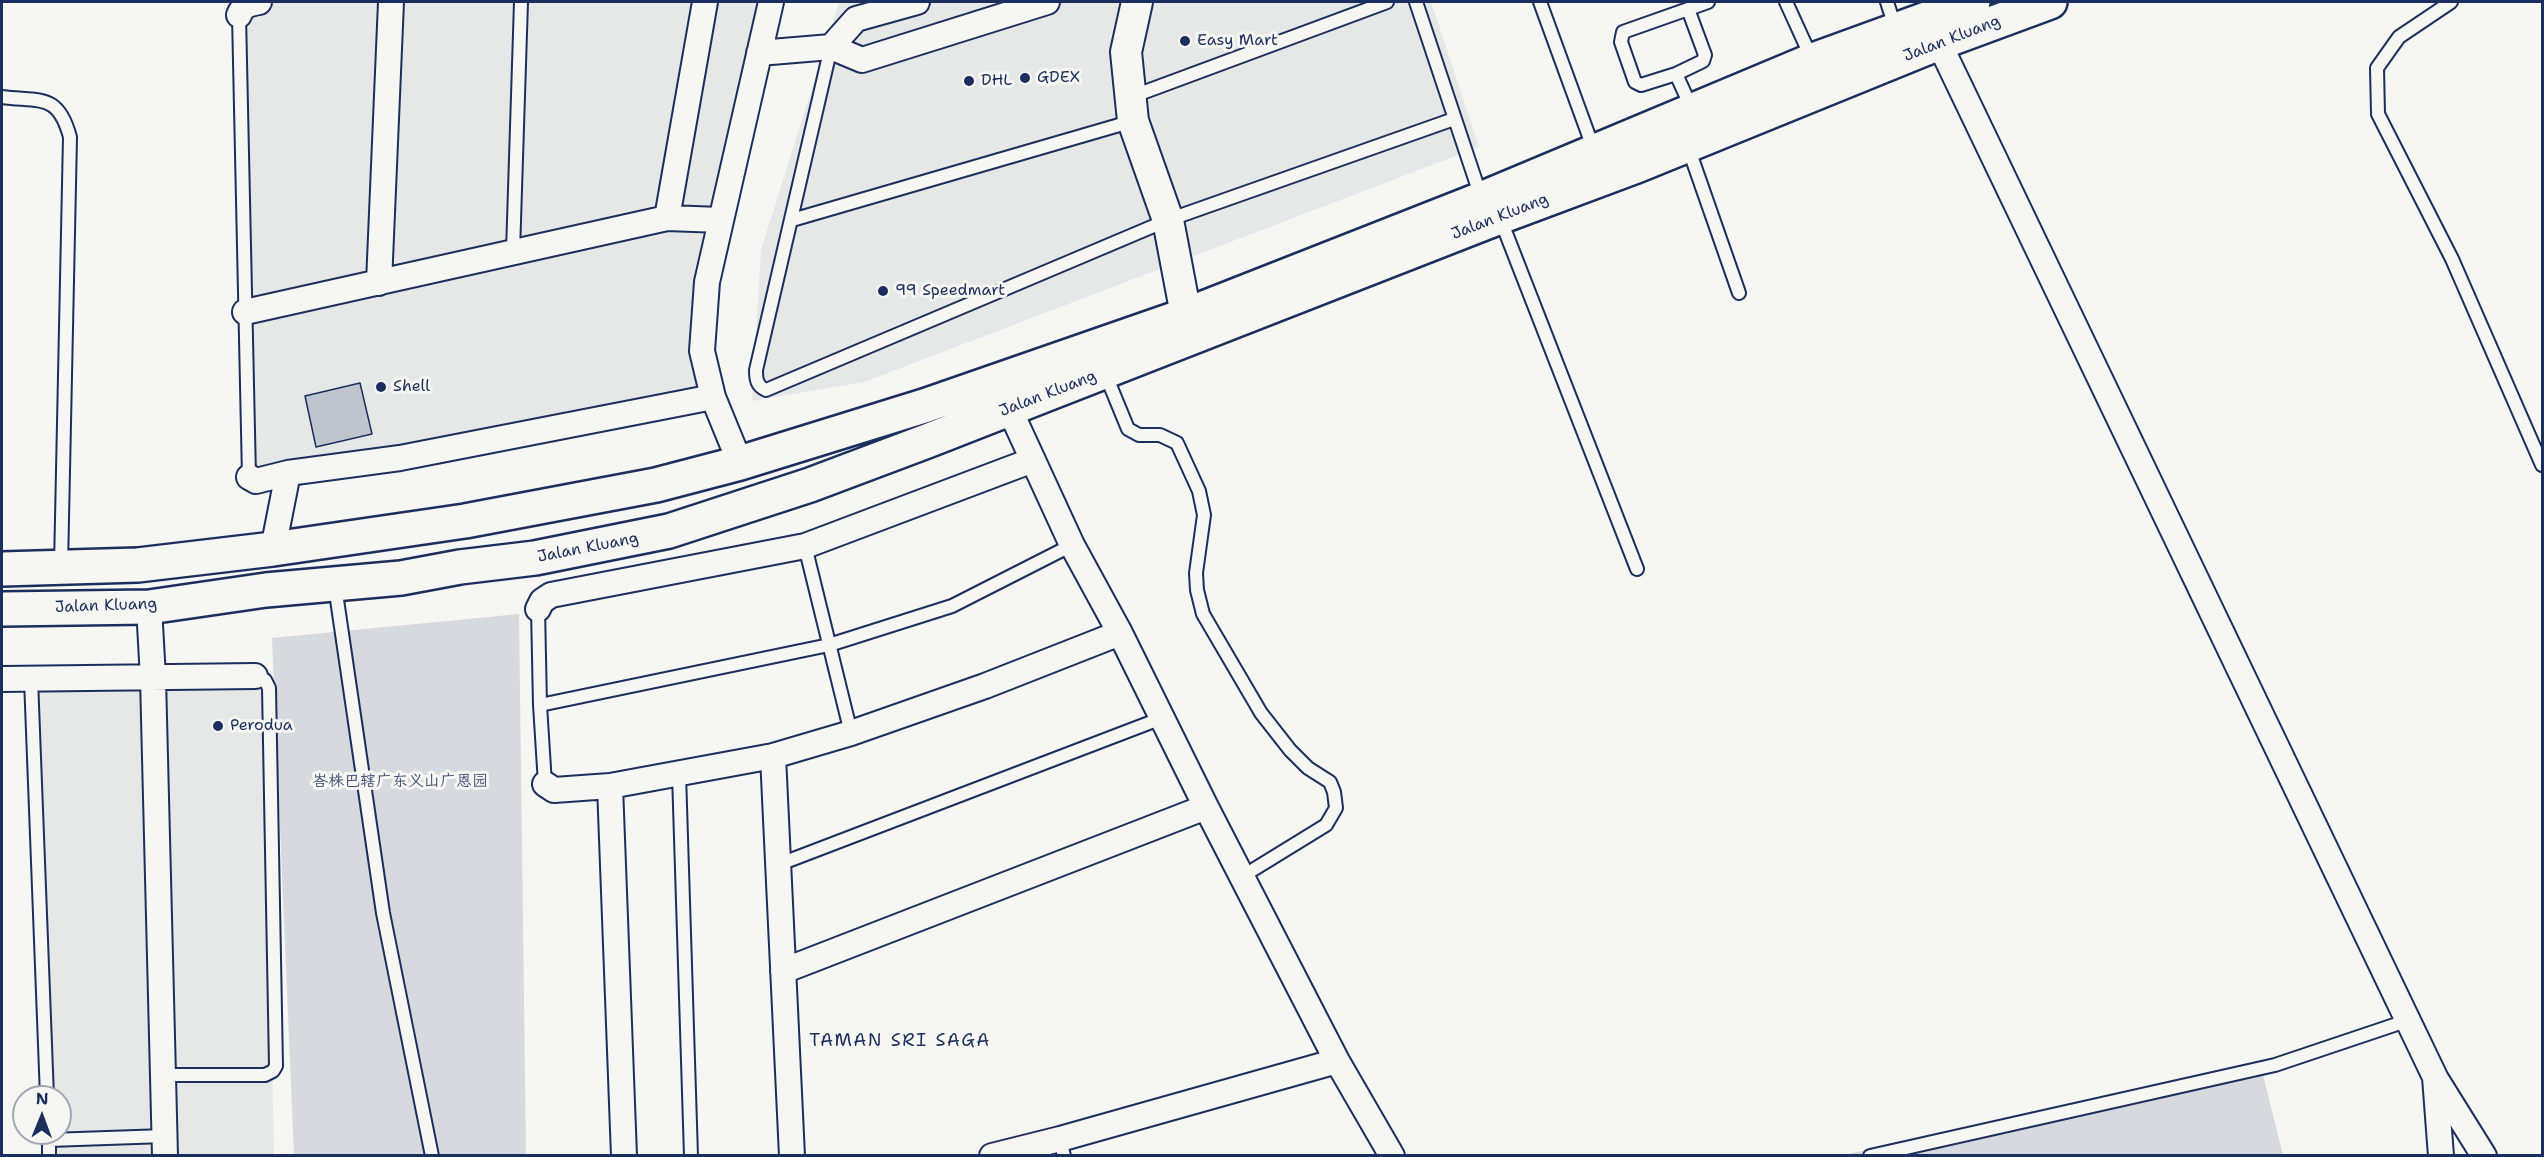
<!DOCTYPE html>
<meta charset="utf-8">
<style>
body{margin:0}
#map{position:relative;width:2544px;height:1157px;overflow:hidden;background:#f6f6f2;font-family:"Shantell Sans",sans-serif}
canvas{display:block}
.frame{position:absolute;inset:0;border:3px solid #1b2f5e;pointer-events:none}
.north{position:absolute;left:12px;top:1085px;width:60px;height:60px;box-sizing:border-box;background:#f6f6f2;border:2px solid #9ea6b7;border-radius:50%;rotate:1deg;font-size:16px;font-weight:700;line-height:24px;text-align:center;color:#1b2f5e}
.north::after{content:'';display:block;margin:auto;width:21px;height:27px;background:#1b2f5e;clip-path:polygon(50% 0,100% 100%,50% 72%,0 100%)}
</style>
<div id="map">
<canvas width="2544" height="1157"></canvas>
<div class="frame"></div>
<div class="north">N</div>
</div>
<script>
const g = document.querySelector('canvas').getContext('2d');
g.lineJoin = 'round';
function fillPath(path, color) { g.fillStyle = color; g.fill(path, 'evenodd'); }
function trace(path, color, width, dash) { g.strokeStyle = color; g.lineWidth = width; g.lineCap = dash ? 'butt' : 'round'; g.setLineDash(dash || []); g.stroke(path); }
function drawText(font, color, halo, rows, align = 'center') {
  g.font = font + ' "Shantell Sans","LXGW WenKai TC",sans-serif'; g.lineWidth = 6; g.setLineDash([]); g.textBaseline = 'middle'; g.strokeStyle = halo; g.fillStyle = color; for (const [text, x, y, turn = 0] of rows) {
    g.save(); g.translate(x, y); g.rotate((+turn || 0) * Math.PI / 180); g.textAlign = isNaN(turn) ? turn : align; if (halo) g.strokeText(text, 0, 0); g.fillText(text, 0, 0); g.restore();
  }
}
const built = new Path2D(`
 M237,2H779L722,244L709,348L722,404L253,489Z
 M839,2H1431L1479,147L864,382L752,401L761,250Z
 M250,669L264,689L274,1155H47L46,1133H60V1097H44L25,671Z`);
const green = new Path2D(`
 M519,614L526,1155H294L272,638Z
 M2260,1063L2283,1155L1839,1156Z`);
const building = new Path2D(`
 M360,383L372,434L316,447L305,396Z`);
const service = new Path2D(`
 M1416,2L1481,197
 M1540,2L1594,150
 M1786,2L1812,59
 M1887,2L1896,30
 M2451,2L2399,37L2377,68L2378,114L2452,259L2542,465
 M239,15L249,477
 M831,47L756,370C756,380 757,386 766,390L1168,220L1454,119
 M1676,74L1703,61L1705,55L1688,9
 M2,97C41,102 58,93 70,137L61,566
 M1131,97L1387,2
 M1692,109L1676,74L1641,85L1635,82L1621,42L1623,32L1708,2
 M1688,147L1739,293
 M1500,218L1637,569
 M792,220L1133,121
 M513,252L521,2
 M1105,373L1128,429L1139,435H1160L1177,443L1199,491L1204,515L1196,573L1197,590L1203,614L1261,713L1290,750L1308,768L1330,782L1334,792L1336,808L1326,825L1243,876
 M805,546L851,733
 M335,586L383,913L432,1156
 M538,609L540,705L545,784
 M31,679L47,1097
 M540,705L829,645L952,606L1072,545
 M679,774L691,1156
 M780,864L1162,718
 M164,1075H265L273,1071L276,1066L269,688L265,680L255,676
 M49,1134V1156
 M1060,1139L1064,1156
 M49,1140L165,1136
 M1870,1156L2275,1065L2409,1020`);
const minor = new Path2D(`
 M239,15C243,5 249,4 259,2
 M1939,43L2435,1077L2441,1156
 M831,47L856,19L917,2
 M759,53L831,47L862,60L1047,2
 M667,218L705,2
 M379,283L391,2
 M245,312L667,218L721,220
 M1009,408L1072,545L1120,633L1206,807L1337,1061L1392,1156
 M740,463L713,397L702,351L707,282L771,2
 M249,477L256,481L288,473L400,458L713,397
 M273,549L288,473
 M149,607L153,678L165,1156
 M538,609L542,601L551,595L805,546L1033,460
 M2,679L255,676
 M773,756L792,1156
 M545,784L554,790L610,786L773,756L851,733L985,686L1120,633
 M610,786L624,1156
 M783,971L1206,807
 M2436,1079L2484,1156
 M992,1156L1060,1139L1337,1061`);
const tertiary = new Path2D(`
 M1137,2L1126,52L1133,121L1168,220L1186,315`);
const trunk = new Path2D(`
 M2,569L138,565L273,549L465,521L656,485L740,463L924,406L1186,315L1481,199L1813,60L1973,2
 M2,609L149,607L266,590L401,578L460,567L535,558L669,531L810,485L927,441L1500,217L1639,165L1939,43L2050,2`);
const markers = [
 [1185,41,6,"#1b2f5e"],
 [1025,78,6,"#1b2f5e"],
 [969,81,6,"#1b2f5e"],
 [883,291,6,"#1b2f5e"],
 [381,387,6,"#1b2f5e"],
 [218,726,6,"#1b2f5e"]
];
const streetNames = [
 ["Jalan Kluang",1952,39,-21],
 ["Jalan Kluang",1500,217,-21],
 ["Jalan Kluang",1048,394,-21],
 ["Jalan Kluang",588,548,-11],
 ["Jalan Kluang",106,606,-2]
];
const poiNames = [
 ["Easy Mart",1197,41],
 ["GDEX",1037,78],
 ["DHL",981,81],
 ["99 Speedmart",895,291],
 ["Shell",393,387],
 ["Perodua",230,726]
];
const parkNames = [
 ["峇株巴辖广东义山广恩园",400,782]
];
const neighbourhoodNames = [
 ["TAMAN SRI SAGA",900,1041]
];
fillPath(built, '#e6e7e7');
fillPath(green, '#d6d9dd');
fillPath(building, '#c0c4cd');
trace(building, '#1b2f5e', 1.5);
trace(service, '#1b2f5e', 16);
trace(minor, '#1b2f5e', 28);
trace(tertiary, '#1b2f5e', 34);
trace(trunk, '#1b2f5e', 38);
trace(service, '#f6f6f2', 12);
trace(minor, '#f6f6f2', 24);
trace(tertiary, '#f6f6f2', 30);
trace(trunk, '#f6f6f2', 33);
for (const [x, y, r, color] of markers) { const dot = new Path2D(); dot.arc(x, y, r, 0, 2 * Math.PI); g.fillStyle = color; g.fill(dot); trace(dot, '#f6f6f2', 2); }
drawText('16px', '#1b2f5e', '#f6f6f2', streetNames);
drawText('16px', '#1b2f5e', '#f6f6f2', poiNames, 'left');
drawText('16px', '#405177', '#f6f6f2', parkNames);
g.letterSpacing = '1.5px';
drawText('18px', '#1b2f5e', '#f6f6f2', neighbourhoodNames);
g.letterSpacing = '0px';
</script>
